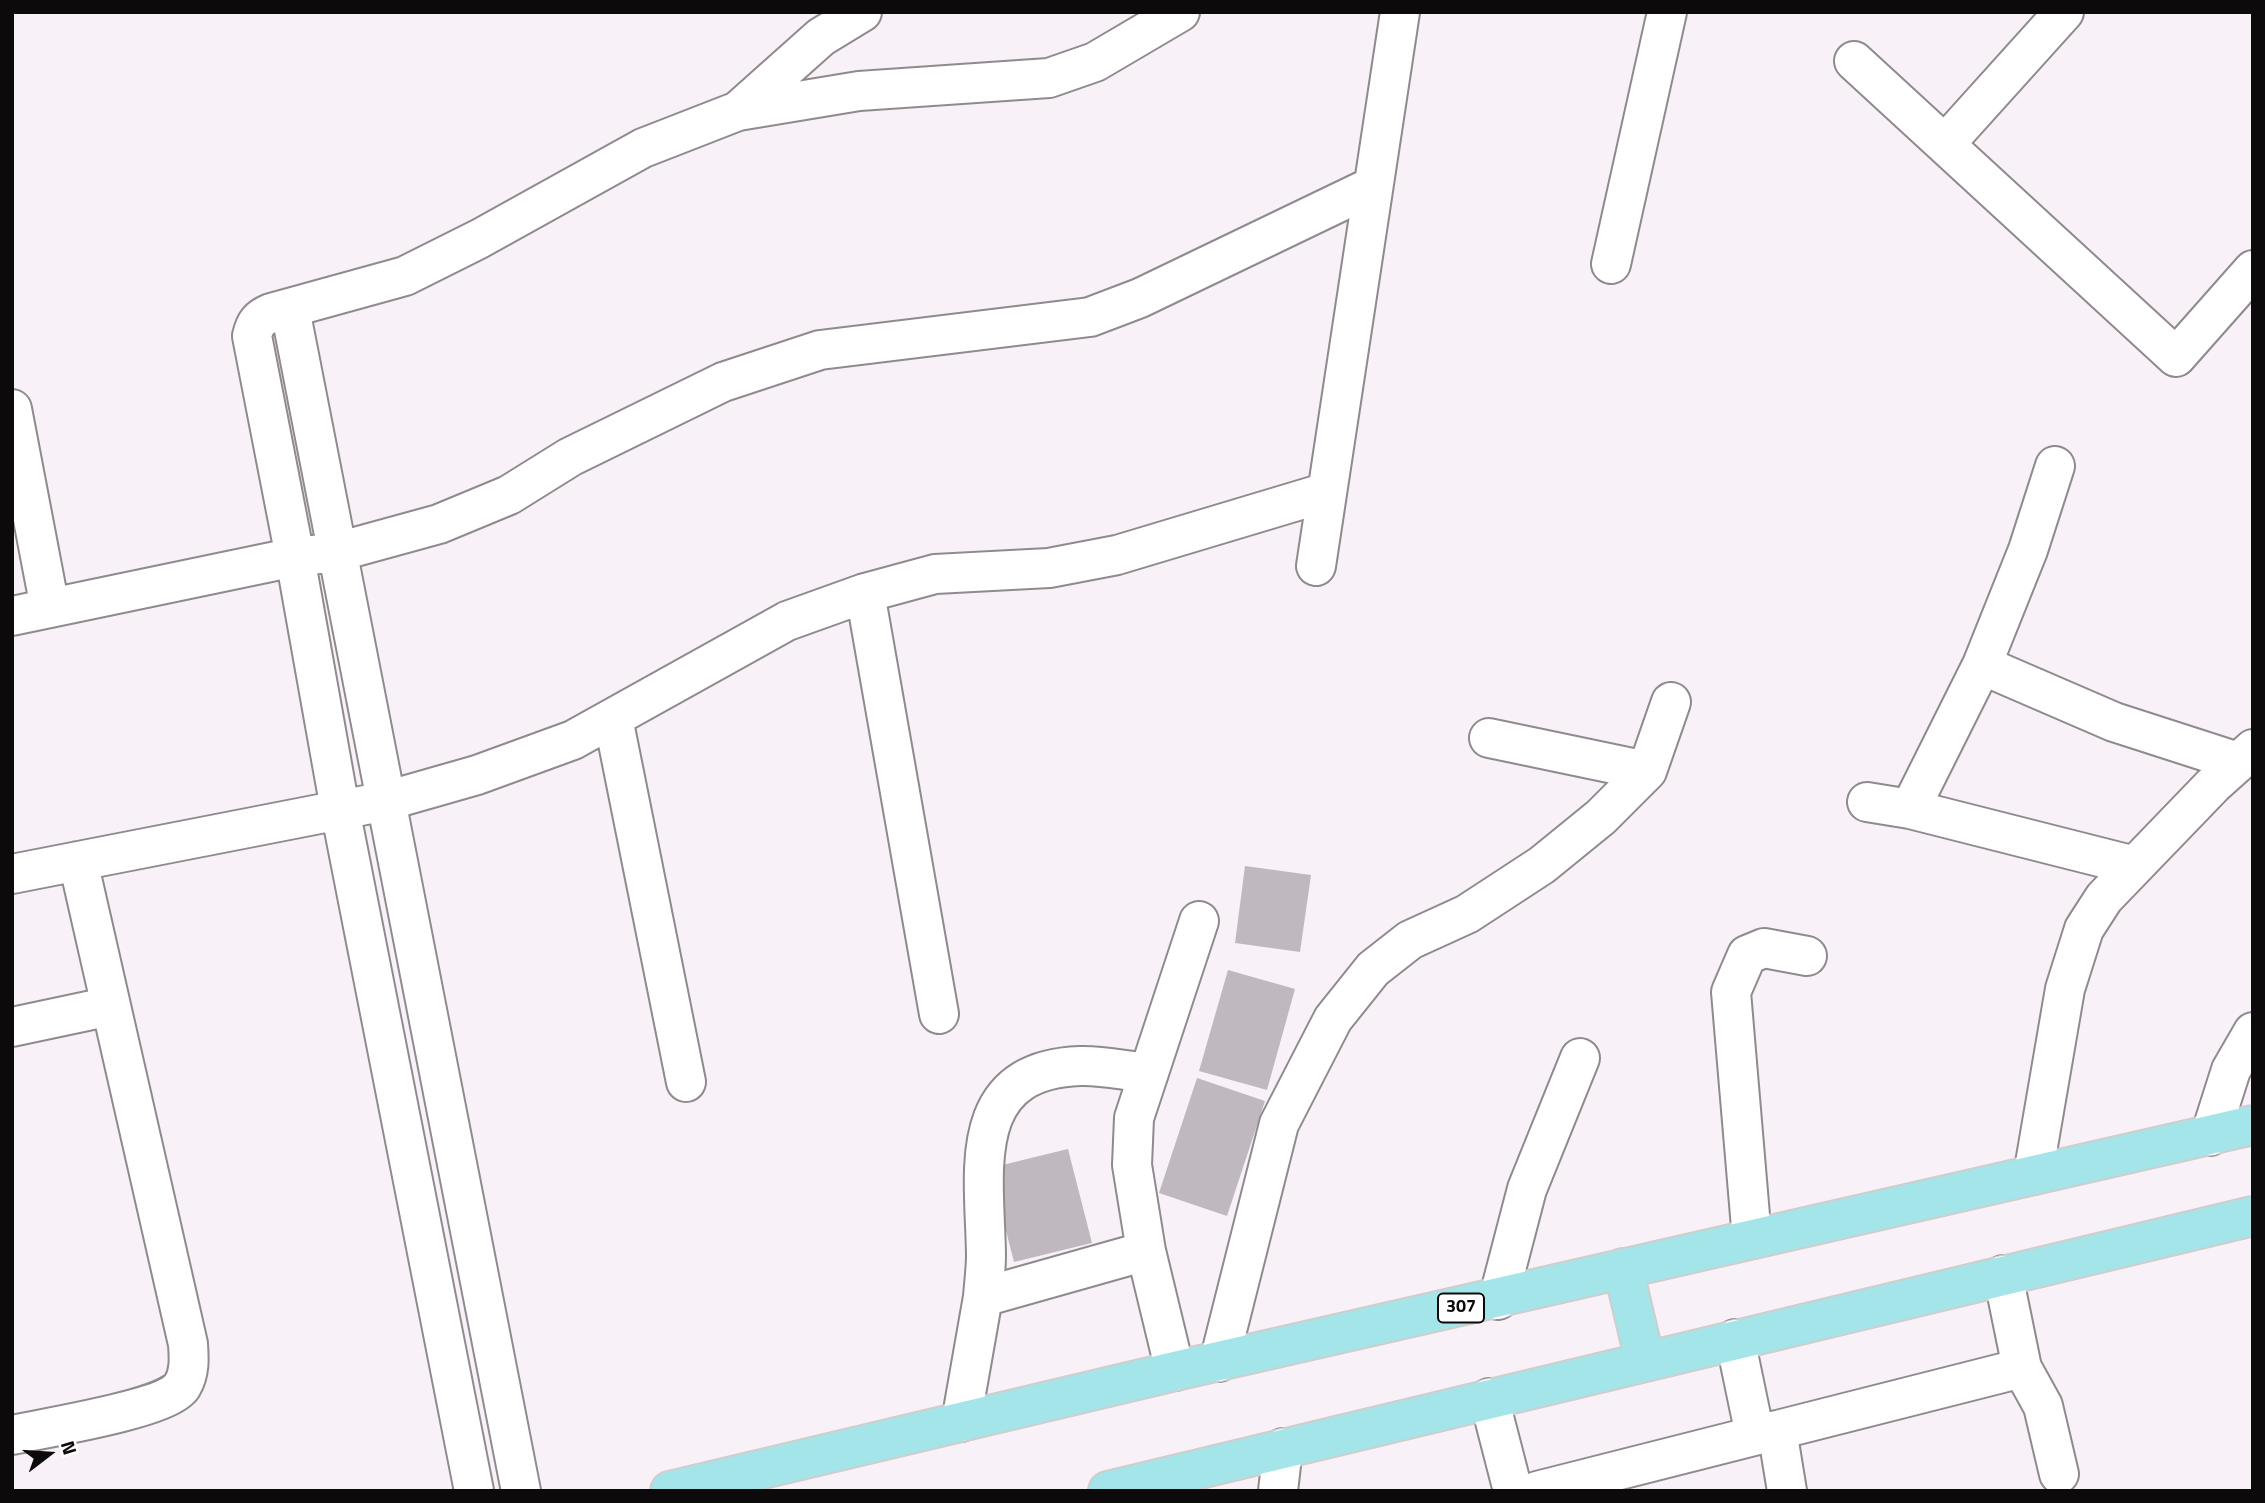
<!DOCTYPE html>
<html>
<head>
<meta charset="utf-8">
<style>
  body { margin:0 }
  #map { position:relative; width:2265px; height:1503px; overflow:hidden; background:#f8f1f7; font-family:"Titillium Web",sans-serif }
  canvas { display:block }
  .frame { position:absolute; inset:0; border:14px solid #0d0a0c; pointer-events:none }
  .north { position:absolute; left:14px; top:1419px; width:70px; height:70px; -webkit-text-stroke:5px #fff; paint-order:stroke; rotate:73deg; font-size:19px; font-weight:700; line-height:28px; text-align:center; color:#0d0a0c }
  .north::after { content:''; display:block; margin:auto; width:24px; height:32px; background:#0d0a0c; clip-path:polygon(50% 0,100% 100%,50% 72%,0 100%) }
</style>
</head>
<body>
<div id="map">
<canvas width="2265" height="1503"></canvas>
<div class="frame"></div>
<div class="north">N</div>
</div>
<script>
const ctx = document.querySelector('canvas').getContext('2d');
ctx.lineJoin = 'round';
function paint(path, color) {
  ctx.fillStyle = color;
  ctx.fill(path, 'evenodd');
}
function stroke(path, color, width, dash) {
  ctx.strokeStyle = color;
  ctx.lineWidth = width;
  ctx.lineCap = dash ? 'butt' : 'round';
  ctx.setLineDash(dash || []);
  ctx.stroke(path);
}
function label(font, color, halo, rows, align = 'center') {
  ctx.font = font + ' "Titillium Web",sans-serif';
  ctx.lineWidth = 5;
  ctx.setLineDash([]);
  ctx.textBaseline = 'middle';
  ctx.strokeStyle = halo;
  ctx.fillStyle = color;
  for (const [text, x, y, turn = 0] of rows) {
    ctx.save();
    ctx.translate(x, y);
    ctx.rotate((+turn || 0) * Math.PI / 180);
    ctx.textAlign = isNaN(turn) ? turn : align;
    if (halo) ctx.strokeText(text, 0, 0);
    ctx.fillText(text, 0, 0);
    ctx.restore();
  }
}
paint(new Path2D(`
  M1245,866L1311,875L1300,952L1235,943Z
  M1228,970L1295,989L1267,1090L1199,1071Z
  M1197,1078L1265,1101L1227,1216L1159,1193Z
  M1068,1149L1092,1243L1014,1262L990,1168Z`), '#bfb8be');
const minor = new Path2D(`
  M1854,61L2176,357L2253,270
  M738,111L821,37L862,12
  M1945,144L2064,12
  M1611,264L1667,12
  M290,309L521,1491
  M12,409L50,608
  M1316,566L1400,12
  M865,593L939,1014
  M12,616L295,557L337,552L439,524L509,495L570,457L723,382L820,350L1090,317L1140,298L1373,186
  M1982,665L2114,722L2238,762
  M613,718L686,1082
  M1489,738L1647,771
  M1867,802L1910,809L2135,866
  M1910,809L1982,665L2028,550L2055,466
  M12,874L386,801L477,775L573,740L787,621L865,593L935,574L1049,568L1117,555L1327,492
  M12,1027L111,1006
  M2210,1136L2231,1070L2253,1032
  M2033,1175L2065,989L2084,929L2104,898L2213,785L2253,749
  M1752,1239L1731,992L1747,955L1764,948L1807,956
  M1146,1251L1132,1165L1134,1118L1199,921
  M2003,1275L2022,1368L2043,1406L2059,1474
  M983,1297C984,1283 986,1269 986,1255C985,1174 963,1070 1080,1066C1102,1065 1126,1071 1149,1073
  M1498,1300L1527,1189L1580,1058
  M1735,1339L1755,1435
  M1219,1362L1279,1124L1333,1019L1373,969L1410,940L1467,914L1542,865L1601,817L1647,771L1671,702
  M1489,1398L1513,1491
  M961,1422L983,1297L1146,1251L1175,1371
  M1777,1430L1787,1491
  M12,1435C45,1428 167,1409 182,1386C190,1373 189,1358 188,1344L78,861
  M474,1491L340,809L295,557L252,336C255,323 259,318 271,313L405,276L479,239L643,148L738,111L859,91L1049,78L1095,62L1180,12
  M1278,1491L1283,1448
  M1537,1491L2022,1368`);
const major = new Path2D(`
  M1623,1268L1645,1361
  M670,1491L1175,1371L2253,1125
  M1108,1491L2253,1216`);
stroke(minor, '#908a8f', 42);
stroke(major, '#cfcece', 42);
stroke(minor, '#fff', 38);
stroke(major, '#a4e5e9', 38);
for (const [x, y, w] of [
  [1461,1308,46]
]) {
  const box = new Path2D();
  box.roundRect(x - w / 2, y - 14.5, w, 29, 5);
  ctx.fillStyle = '#fff';
  ctx.fill(box);
  stroke(box, '#0d0a0c', 2);
}
label('bold 18px', '#0d0a0c', null, [
  ["307",1461,1308]
]);
</script>
</body>
</html>
